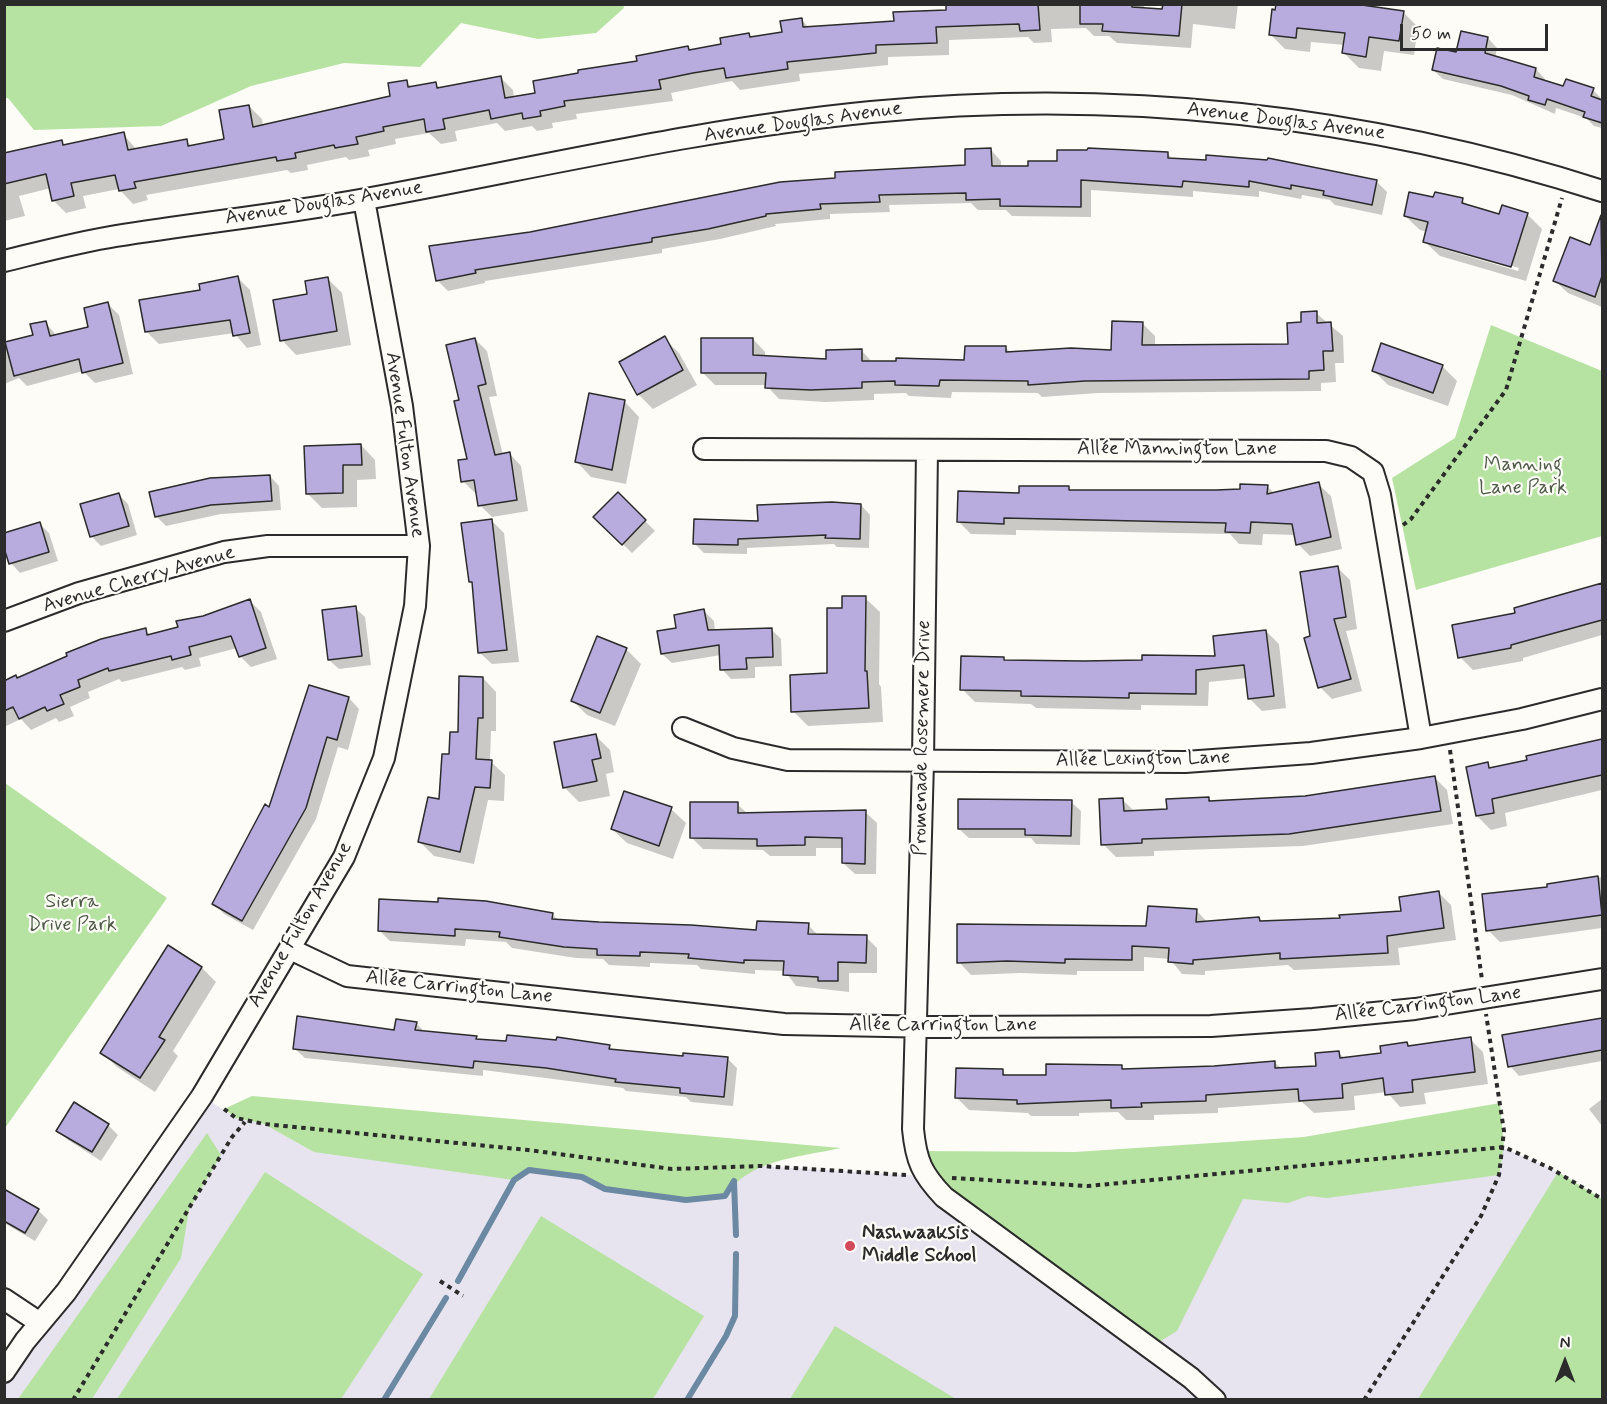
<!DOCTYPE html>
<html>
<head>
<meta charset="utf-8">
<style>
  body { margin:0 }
  #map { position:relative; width:1607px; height:1404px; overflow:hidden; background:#fdfcf7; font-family:Mynerve,sans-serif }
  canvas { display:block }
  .frame { position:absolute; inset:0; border:6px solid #2b2b2b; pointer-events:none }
  .north { position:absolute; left:1535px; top:1332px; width:60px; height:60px; -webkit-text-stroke:4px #fdfcf7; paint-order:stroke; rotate:0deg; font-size:16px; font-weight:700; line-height:24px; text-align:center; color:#2b2b2b }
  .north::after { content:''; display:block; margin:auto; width:21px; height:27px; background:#2b2b2b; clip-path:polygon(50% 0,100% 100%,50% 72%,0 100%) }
  .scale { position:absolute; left:1400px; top:24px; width:148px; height:27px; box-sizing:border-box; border:3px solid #2b2b2b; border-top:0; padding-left:8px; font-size:18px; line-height:21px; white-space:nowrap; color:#2b2b2b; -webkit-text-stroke:4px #fdfcf7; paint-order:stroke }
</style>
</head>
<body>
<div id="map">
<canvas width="1607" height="1404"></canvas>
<div class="frame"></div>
<div class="north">N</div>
<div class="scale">50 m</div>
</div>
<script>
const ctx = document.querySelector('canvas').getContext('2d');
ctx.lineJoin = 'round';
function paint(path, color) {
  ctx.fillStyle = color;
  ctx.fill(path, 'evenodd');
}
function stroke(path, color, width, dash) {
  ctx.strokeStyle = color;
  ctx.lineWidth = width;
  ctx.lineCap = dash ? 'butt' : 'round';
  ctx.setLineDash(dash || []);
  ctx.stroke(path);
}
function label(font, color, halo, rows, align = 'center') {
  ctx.font = font + ' Mynerve,sans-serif';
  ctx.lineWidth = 4.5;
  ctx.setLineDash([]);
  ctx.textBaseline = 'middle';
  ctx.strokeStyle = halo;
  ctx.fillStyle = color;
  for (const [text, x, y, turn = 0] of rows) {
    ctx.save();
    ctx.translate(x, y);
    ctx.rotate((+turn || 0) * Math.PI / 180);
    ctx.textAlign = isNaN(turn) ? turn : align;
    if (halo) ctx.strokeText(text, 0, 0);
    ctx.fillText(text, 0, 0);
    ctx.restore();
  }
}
paint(new Path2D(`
  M202,1096L236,1118L264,1124L761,1166L1088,1186L1504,1148L1550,1168L1602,1199V1399L5,1400L4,1372Z`), '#e8e4ef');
paint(new Path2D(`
  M14,4H623L624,8L596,33L538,39L461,23L420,67L344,63L251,86L161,126L34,130L8,98H5V6Z
  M1491,325L1602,371V536L1416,590L1392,478L1455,438Z
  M5,783L167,898L5,1128Z
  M252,1096L841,1148C801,1157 749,1159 725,1196L686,1200L605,1189L582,1177L529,1170L514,1180L314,1152L264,1124L236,1118L224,1109Z
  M1500,1103L1504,1147L1499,1175L1327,1198L1308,1196L1288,1203L1243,1199L1177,1331L1149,1348L944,1197L915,1151L1075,1152L1304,1137Z
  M207,1133L221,1155L189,1210L181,1258L92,1399H18Z
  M265,1172L423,1274L341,1399H117Z
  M1558,1172L1602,1199V1399H1418Z
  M541,1216L704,1316L653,1399H429Z
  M835,1326L956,1399H790Z`), '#b6e3a1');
paint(new Path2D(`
  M948,4H1144V9L1163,10L1164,4H1238L1235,29L1193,24L1191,48L1117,43L1109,36H1094L1086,28L1051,29L1052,42L1034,43L1028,37L949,40V55L888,57V65L799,74L800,81L740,90L732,81L706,86L671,93L673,101L576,114L577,119L552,123L553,128L537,131L532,126L505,131L497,123L455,131L457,141L441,144L429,133L395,139L396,144L368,150L370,156L349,160L346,157L307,165L308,170L291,173L287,170L146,195L148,200L133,204L119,189L83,196L86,208L66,213L53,200L51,188L19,196L25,216L4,221V171L61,142L65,146L123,134L137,150L187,141L192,147L226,140L249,106L262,119L263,126L392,97L406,82L413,88L436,84L441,89L500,77L513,90L514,98L537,94L688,48L691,51L723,45L749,35L752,38L784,34L802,20L809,28L895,22L948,12Z
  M1276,4L1403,12L1418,27L1414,55L1384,51L1381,71L1359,68L1344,53L1345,45L1311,42L1310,52L1285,49L1270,34Z
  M1488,38L1497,48L1495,58L1536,69L1545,79L1544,82L1564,88L1593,90L1602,99V128L1594,126L1586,118L1556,108L1555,114L1512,95L1443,79L1433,70Z
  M991,150L1001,161V168L1167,153L1174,160L1377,182L1387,192L1382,215L1335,205L1330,200L1302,195L1301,199L1259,191V197L1193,191V197L1091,190V217L1012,216L1006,210H978L971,203L889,205L890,212L830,214V219L775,224L776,226L720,239L662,249V253L485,281V283L448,291L437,280L431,247L967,167Z
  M1434,199L1462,200L1469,207L1500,216L1527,214L1542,229L1526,281L1440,256L1425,242L1427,232L1420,230L1405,216ZM1440,245L1519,268L1518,271L1440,248Z
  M1595,236L1602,238V307L1568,293L1555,281L1591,246Z
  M237,277L250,290L261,345L247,348L234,333L159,344L146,331L202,291Z
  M328,279L342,293L351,345L296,355L282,340L309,295Z
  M108,304L119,315L133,374L95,383L83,371L27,386L19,378L4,384V344L35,336L45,322L57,336L90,328Z
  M1316,313L1343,336L1344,363H1335L1336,382L1321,383V391L1098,393L1042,397L1038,393L952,392L951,398L909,396L906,393L874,394V400L825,402L779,399L766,385H715L703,373L753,339L765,352V357L828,361L862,351L873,363L966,362L1006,348L1012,354L1113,351L1142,323L1155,336V347L1289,346L1303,323Z
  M664,338L679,353L697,385L653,409L639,395L621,363Z
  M475,339L487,351L497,396L489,397L503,455L510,454L521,466L528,511L492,517L480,505L478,493H475L463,481L469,460Z
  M1442,366L1457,381L1448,406L1388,385L1373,370Z
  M590,395L625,402L639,417L626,484L591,477L577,462Z
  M361,445L375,460L376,479L357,480V507L322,508L307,493Z
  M270,476L279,486L281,510L221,514L166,526L156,516Z
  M1318,484L1331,496L1342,549L1310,556L1298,544L1296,535L1263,534L1262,545L1239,544L1230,534L1016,530V535L971,534L959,522L1020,495L1068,488L1072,491L1241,490L1267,486L1275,494Z
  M118,494L128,504L137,535L101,546L91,536Z
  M618,494L655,531L632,553L595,517Z
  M861,505L870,515L869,548L837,547L834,544L747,548V554L704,553L695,544L759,522Z
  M491,520L504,533L519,662L492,664L479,652L474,584L471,581Z
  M40,524L49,533L58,561L20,573L11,563Z
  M1338,568L1350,580L1357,629L1346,631L1362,691L1332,699L1320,687Z
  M1602,586V635L1523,658V661L1473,670L1460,657L1517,614L1516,609Z
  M865,598L880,612L879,684L881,687L883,722L808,726L793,711L828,674L844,610Z
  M250,601L261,612L277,659L251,667L240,656L237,648L199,658L201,666L185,670L182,667L122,682L119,679L88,692L90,698L70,707L74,716L59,722L56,718L31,730L21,719L4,727V682L145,630L150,635L180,628Z
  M355,608L365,617L371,665L339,669L329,660Z
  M704,611L714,621L715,632L771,629L781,639L782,666L755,667V678L731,679L722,669L721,655L672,663L662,654L678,629Z
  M1266,631L1279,644L1286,708L1262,711L1249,698L1247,678L1209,682L1208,706L1141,705V710L1036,708L1031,704L975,702L962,689L1003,658L1007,662L1084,663L1217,657Z
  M626,649L641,664L615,726L587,715L572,700Z
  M483,678L496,692V731H491L490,761L505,775L504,801L488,800L474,864L434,856L420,842L441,801L450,756Z
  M349,698L359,709L348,750L338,747L316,819L253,930L224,914L214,903L270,809Z
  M595,735L610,750L614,772L606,774L610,796L579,802L565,788Z
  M1602,739V790L1505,813L1507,826L1491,830L1477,816L1488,764L1492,769L1529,761L1528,757Z
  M1434,777L1447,790L1453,824L1303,846L1154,851V856L1116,857L1103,844L1123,800L1135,812L1168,811L1208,798L1212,802L1305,798Z
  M1071,802L1081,811L1080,845L1036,844L1031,838H969L959,829Z
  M737,804L748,814L865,812L877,823L876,874H855L843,863L844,848H816V856H770L763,850L703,849L691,837Z
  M671,809L686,823L673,859L627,843L612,829Z
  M1602,877V928L1500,942L1488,930L1549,889L1548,886Z
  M1439,893L1451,905L1456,940L1398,948L1400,965L1294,970L1288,965L1205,971V975L1182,974L1170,959L1144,957V971H1077V975L1020,973L971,975L959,962L1148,927L1196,910L1208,923L1259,919L1263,923L1341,920L1402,912Z
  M552,914L559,921L758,932L808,925L819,936L866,937L877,948V973H849V992L796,986L785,971L755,970V974L701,969L697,965L650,963V967L609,965L603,959L576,958L512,948L506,942L466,939L465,946L390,941L379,930Z
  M169,948L202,968L216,982L173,1051L178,1056L155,1092L117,1067L102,1052Z
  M1602,1020V1061L1519,1076L1510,1066L1504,1037Z
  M416,1023L425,1032L476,1037L479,1040L507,1043L558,1041L609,1046L614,1051L685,1058H727L737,1068L733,1106L691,1102L686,1097L626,1091L623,1088L483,1070V1076L305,1058L295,1049L396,1031Z
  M1470,1039L1483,1052L1488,1084L1424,1093L1426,1104L1400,1107L1387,1092L1354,1096L1355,1110L1314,1113L1302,1102L1218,1108V1113L1154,1115V1120H1126L1118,1112L1079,1113V1116H1031L1028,1113L969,1110L956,1097L1002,1071L1007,1076H1047L1121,1066L1125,1070L1214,1067L1274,1062L1282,1069L1317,1067L1339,1053L1345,1059L1383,1055L1407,1044L1410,1047Z
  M1602,1099V1126L1589,1109Z
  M75,1104L108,1125L118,1135L101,1161L68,1140L58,1130Z
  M4,1191L38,1210L48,1220L35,1241L4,1223Z`), '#0003');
stroke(new Path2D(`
  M734,1182L736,1235
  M458,1281L514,1180L529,1170L582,1177L605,1189L686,1200L725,1196L734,1181
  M384,1400L446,1298
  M687,1400L726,1336L735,1316L736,1254`), '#6b89a2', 6);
const building = new Path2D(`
  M946,4H1038L1040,30L1020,31L1019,24L936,27L937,43L876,45V53L787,62L788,69L726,78L724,68L693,73L659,80L661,89L564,101L565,106L540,111L541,116L523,119L522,113L491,119L489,110L443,119L445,129L426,132L424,119L383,127L384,131L356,137L358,144L335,148L334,145L295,153L296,158L277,161L276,157L134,182L136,188L119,191L115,175L71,183L74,196L52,201L46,174L4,184V153L62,140L63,145L124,132L128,150L187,139L188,146L224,139L219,110L249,105L253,127L390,96L388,83L407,80L408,87L436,82L437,88L501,76L505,98L535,93L533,81L578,73V70L637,61L636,56L688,46L689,50L721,44L720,38L749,33L750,37L782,32L780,21L802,18L803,27L894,21L893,12L946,10Z
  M1080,4H1132V7L1162,9L1163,4H1182L1179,36L1102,31L1103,24H1080Z
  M1276,4H1355L1404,11L1399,41L1369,37L1366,57L1342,53L1345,33L1297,28L1296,38L1269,35L1272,9L1275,10Z
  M1461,31L1488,37L1485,53L1536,68L1534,77L1563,86L1566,79L1594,88L1591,96L1602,100V123L1583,117L1585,112L1547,99L1545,105L1528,100L1529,96L1501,86L1432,70L1437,48L1456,52Z
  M991,148L992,166H1028V161H1057V150H1087L1088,148L1168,152V158L1206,160V155L1267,160L1268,158L1377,180L1372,205L1323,195L1324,191L1291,185V189L1249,181V187L1183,181L1182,187L1081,180V207L1000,206V199L966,200V193L879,195L880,202L820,204L821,209L766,214V216L708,229L652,238V242L475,270L476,273L436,281L429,246L530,232L780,182L835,178V172L965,165V149Z
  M1409,192L1433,197L1435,192L1463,198L1462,203L1499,214L1502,205L1528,213L1511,267L1423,242L1428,222L1404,216Z
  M1601,215L1602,276L1595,297L1553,281L1570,237L1590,245Z
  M238,276L250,333L233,336L230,320L145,332L139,300L200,290L199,284Z
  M328,277L337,331L280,341L273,300L307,294L305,281Z
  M108,302L123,363L82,373L79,359L14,376L5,342L33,335L30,324L46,321L50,336L88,327L84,308Z
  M1317,311V323L1331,322L1333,351H1323L1324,370L1309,371V379L1085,381L1028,385V381L940,380L939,386L895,385V381L862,382V388L811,390L765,388L766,373H701V338H753V355L826,359V350L862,349V361H896V358L964,360L965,346H1006V352L1071,348L1111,350L1112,321L1143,322L1142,345L1288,344L1287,323L1301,322V312Z
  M665,336L683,370L637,395L619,362Z
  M475,338L486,384L478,386L495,455L510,452L517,500L478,506L474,480L461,482L458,460L467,459L454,401L459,400L446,345Z
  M1381,343L1443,365L1433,393L1372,371Z
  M589,393L625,400L612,470L575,462Z
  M361,444L362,465H343V493L306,494L304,446Z
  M270,475L272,501L211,505L155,517L149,492L210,478Z
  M1319,482L1331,537L1296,545L1292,524L1251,522L1250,533L1225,532L1226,523L1004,518V524L957,522L958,491L1019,493V486H1069V490H1216L1240,489V484L1268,485L1267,494Z
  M618,492L646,520L622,545L593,517Z
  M119,493L129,526L90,537L80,504Z
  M832,502L861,504L860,539L825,538L826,535L738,539V545L693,544L694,519L758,521L757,505Z
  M492,519L507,650L478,653L472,582H469L461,523Z
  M40,522L49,552L9,564L4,548V533Z
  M1338,566L1346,617L1334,619L1351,679L1318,688L1304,638L1310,636L1300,572Z
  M1602,583V620L1511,645V648L1458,658L1452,625L1515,613L1514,608Z
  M842,596H866L865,671H867L869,708L791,712L790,675L827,673V608H842Z
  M250,599L266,648L239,657L231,636L189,647L191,655L172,660L171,656L109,671L108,668L78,680L80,687L60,695L64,704L47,711L45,707L19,719L13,707L4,711V681L16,675L17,678L67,656L66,653L101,639L146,628L147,635L178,627L176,621L203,616Z
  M356,606L362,656L328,660L322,610Z
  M704,609L708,630L772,628L773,657L746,658L747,669L720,670L719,645L661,654L657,631L676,628L674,615Z
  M1266,630L1274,696L1248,699L1244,665L1196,670V694L1129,693V698L1083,697L1021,696V691L960,690L961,656L1004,657V660L1084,661L1142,660V655L1215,656L1213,636Z
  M597,636L627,648L600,713L571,701Z
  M459,676L483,677V718H478L476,759L492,760L490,788L475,787L460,852L418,842L428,797L439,799L442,754H449L450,732H458Z
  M309,685L349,697L337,740L327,737L306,808L242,921L212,904L265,804L269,807Z
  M596,734L601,758L592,760L597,781L563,788L554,742Z
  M1602,739V775L1492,799L1494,813L1476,816L1466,767L1488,762L1489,768L1527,760L1526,756Z
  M1435,776L1441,811L1289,834L1142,839V843L1101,845L1099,799L1123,798L1124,811L1167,809L1166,799L1209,797V801L1305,796Z
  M624,791L672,807L659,846L611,829Z
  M958,799L1072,800L1071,836L1025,835V829H958Z
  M690,802H738V813L866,810L865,864L842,863V838L805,837V845L757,846V839L690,838Z
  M1598,876L1602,915L1486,931L1482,894L1547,887V884Z
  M1439,891L1444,928L1387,936L1388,953L1280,959V953L1193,960V964L1168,962L1169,948L1132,946V960L1065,959V963L1007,961L957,963V924L1146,926L1148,906L1197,909L1196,922L1259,917L1260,921L1340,918L1339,915L1401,911L1399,897Z
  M438,898L486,901L553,913L552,919L599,922L691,925L756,930L757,921L809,923L808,934L867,935L866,963L838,962V981H818V977L783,975L784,961L744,960V963L688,958L689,954L640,952V956L597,955V949L564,947L499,937L500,932L455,929V936L378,931L379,899L438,902Z
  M168,945L202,967L159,1037L165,1040L140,1078L100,1053Z
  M297,1016L394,1030L396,1019L417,1022L415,1030L477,1036L476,1039L506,1041L507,1035L556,1040L557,1037L610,1045L609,1049L683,1056V1053L728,1057L724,1097L680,1093V1088L615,1082L616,1079L546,1068L474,1061L473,1068L293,1049Z
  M1602,1018V1050L1508,1067L1502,1035Z
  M1471,1037L1475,1072L1412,1080L1413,1092L1385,1095L1383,1078L1342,1084L1343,1098L1299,1101L1298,1089L1206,1095V1101L1141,1103L1142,1107L1111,1108V1100L1017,1104V1100L955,1098L956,1068L1003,1069V1075H1046V1064L1122,1065V1069L1214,1066L1275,1061V1068L1316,1066L1315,1053L1339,1051L1340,1058L1381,1053L1380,1046L1407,1042L1408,1046Z
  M74,1102L109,1124L92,1152L56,1131Z
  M4,1189L39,1209L25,1233L4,1221Z`);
paint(building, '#b7acdd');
stroke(building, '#2b2b2b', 1.5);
const minor = new Path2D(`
  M4,261C41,252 79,242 116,236C204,222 294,213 382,196C544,166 707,128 871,112C1118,88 1366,115 1602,191
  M704,449L1326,451L1351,457L1373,472L1380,495L1421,738
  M927,450L923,762L913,1129C916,1161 922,1174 944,1197L1191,1378L1215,1400
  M4,621L79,593L224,552L268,546H419
  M683,728L733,748L788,760L1185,762L1311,753L1421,738L1522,719L1602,699
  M290,949L347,976L784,1024L937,1027L1211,1026L1313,1019L1415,1009L1602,979
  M4,1299L40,1323
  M4,1372L25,1341L66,1292L202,1096L344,857L384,758L415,606L419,546L402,406L364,200`);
stroke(minor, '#2b2b2b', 24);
stroke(new Path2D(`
  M1403,525L1411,519L1506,390L1562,198
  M1450,750L1482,980
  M224,1109L236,1118L264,1124L528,1150L672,1169L761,1166L906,1175
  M952,1178L1088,1186L1504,1147L1550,1168L1602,1199
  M440,1281L463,1296
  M73,1400L232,1137L245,1122
  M1364,1400L1481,1216L1499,1175L1504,1131L1486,1014`), '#2b2b2b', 4, [4.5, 4.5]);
stroke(minor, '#fdfcf7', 20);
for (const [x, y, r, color] of [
  [850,1246,6,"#d1495b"]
]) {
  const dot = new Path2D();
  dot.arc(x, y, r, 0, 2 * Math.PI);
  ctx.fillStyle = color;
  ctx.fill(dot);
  stroke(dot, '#fdfcf7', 2);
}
label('20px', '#2b2b2b', '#fdfcf7', [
  ["Avenue Douglas Avenue",1286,122,7],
  ["Avenue Douglas Avenue",803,123,-8],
  ["Avenue Douglas Avenue",324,204,-9],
  ["Avenue Fulton Avenue",404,445,82],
  ["Allée Mannington Lane",1177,450],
  ["Avenue Cherry Avenue",139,580,-16],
  ["Promenade Rosemere Drive",923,738,-89],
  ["Allée Lexington Lane",1143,760,-1],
  ["Avenue Fulton Avenue",301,925,-60],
  ["Allée Carrington Lane",459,988,6],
  ["Allée Carrington Lane",1428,1005,-7],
  ["Allée Carrington Lane",943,1026]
]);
label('20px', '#4e5948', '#fdfcf7', [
  ["Manning",1523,466],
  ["Lane Park",1523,489],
  ["Sierra",72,903],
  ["Drive Park",72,926]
]);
label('bold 20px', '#2b2b2b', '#fdfcf7', [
  ["Nashwaaksis",862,1234],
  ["Middle School",862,1257]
], 'left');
</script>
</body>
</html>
